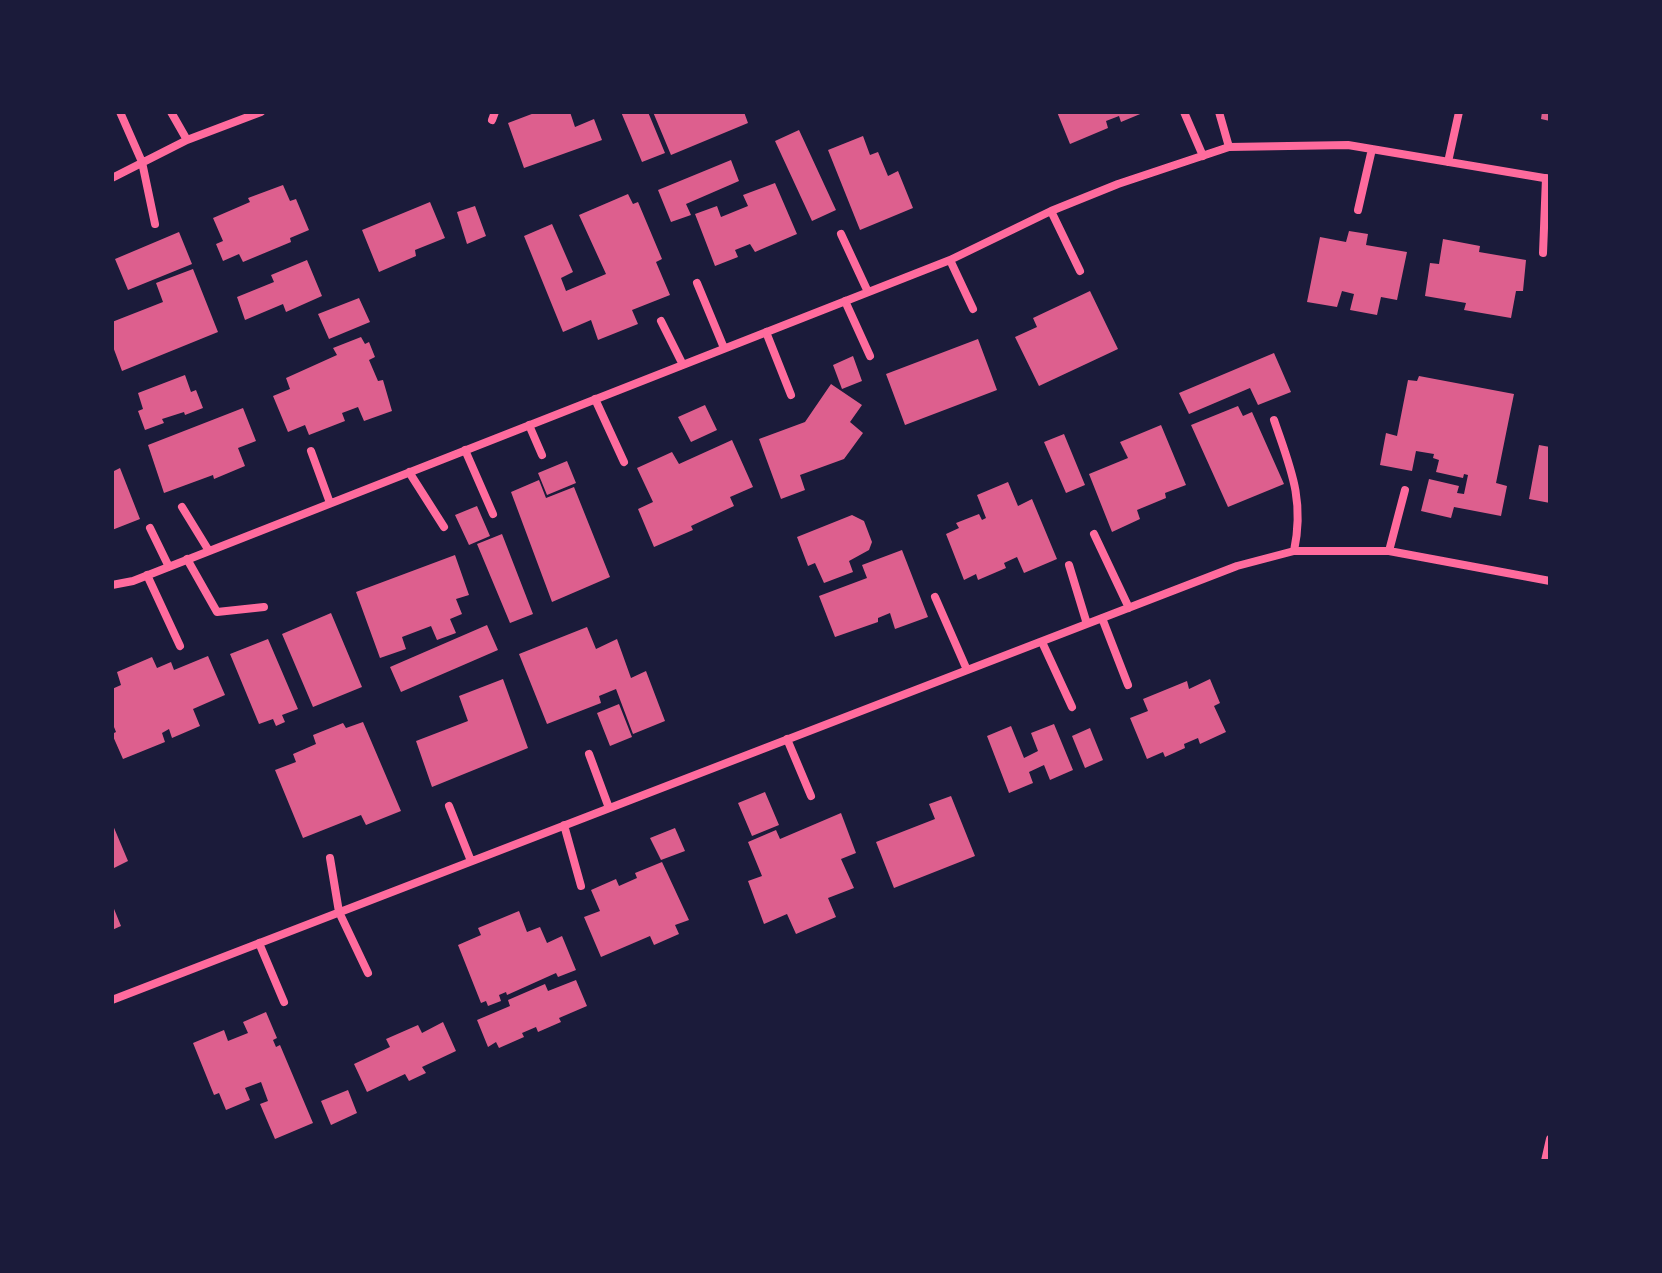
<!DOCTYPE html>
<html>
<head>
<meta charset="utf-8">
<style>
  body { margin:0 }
  #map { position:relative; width:1662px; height:1273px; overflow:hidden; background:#1b1b3a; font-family:Georgia,serif }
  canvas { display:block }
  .frame { position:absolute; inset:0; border:114px solid #1b1b3a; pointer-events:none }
</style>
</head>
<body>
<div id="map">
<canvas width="1662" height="1273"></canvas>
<div class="frame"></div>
</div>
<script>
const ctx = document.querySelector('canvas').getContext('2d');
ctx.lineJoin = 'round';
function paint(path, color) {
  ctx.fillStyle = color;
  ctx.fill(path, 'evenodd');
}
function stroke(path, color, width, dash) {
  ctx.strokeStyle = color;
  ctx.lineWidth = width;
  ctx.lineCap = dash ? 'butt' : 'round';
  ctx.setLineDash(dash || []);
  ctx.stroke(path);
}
paint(new Path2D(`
  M537,112H570L575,127L594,119L602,140L524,168L508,123Z
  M621,112H648L665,153L642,162Z
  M653,112H744L748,123L671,155Z
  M1057,112H1145L1121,122L1119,116L1106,121L1108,128L1070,144Z
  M1542,112H1550V121L1541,119Z
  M799,130L836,210L812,221L775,141Z
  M863,136L870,155L878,152L888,176L898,171L913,208L860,230L828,150Z
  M731,160L739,181L686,204L691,215L671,222L658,190Z
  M775,183L797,234L755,252L750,244L735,250L738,257L715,266L695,214L717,206L721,217L748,206L743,195Z
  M283,185L290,201L296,199L309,230L290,238L291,242L243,262L239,254L223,261L216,244L223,241L213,218L250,202L248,198Z
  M628,194L633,204L638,202L662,259L656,262L670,295L632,310L638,324L598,340L591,320L563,332L524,236L552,224L573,272L561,278L566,291L606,274L579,215Z
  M430,202L445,238L415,250L416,256L379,272L362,230Z
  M475,206L486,236L467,244L457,212Z
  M1349,231L1368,234L1366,245L1407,252L1397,300L1381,297L1377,315L1350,310L1354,294L1342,291L1337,307L1307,302L1320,237L1346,242Z
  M179,232L192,264L128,290L115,259Z
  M1443,239L1480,246L1479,252L1526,260L1523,291H1516L1511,318L1464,310L1466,303L1425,296L1430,263L1439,264Z
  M307,260L322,296L286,312L283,304L245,320L237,297L274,282L271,275Z
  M193,269L218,332L122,371L112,344V322L163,302L156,283Z
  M1090,291L1118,349L1039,386L1015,337L1037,327L1033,318Z
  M359,298L370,322L329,339L318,314Z
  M361,337L365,344L369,342L375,357L369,360L378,381L383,380L392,411L364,421L358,407L342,413L345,421L309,435L305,425L288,432L273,396L290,389L286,378L337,355L333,348Z
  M978,339L997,390L905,425L886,374Z
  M1274,353L1291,392L1258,405L1250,388L1189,414L1179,393Z
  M853,356L862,381L842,389L833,365Z
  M185,375L191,392L196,390L203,408L185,415L184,412L162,419L164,423L145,430L138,411L143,409L138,393Z
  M1419,376L1514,394L1496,483L1507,486L1501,516L1454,507L1451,518L1421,511L1429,479L1459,486L1457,493L1464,494L1468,475L1464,474L1463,478L1436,472L1439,460L1433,458L1434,454L1416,451L1412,471L1380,465L1386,433L1397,436L1408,380L1417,381Z
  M831,384L862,405L850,422L863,433L844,459L800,475L805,490L781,499L759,439L805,422Z
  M705,405L717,430L691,442L678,417Z
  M1238,406L1243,416L1252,412L1284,484L1228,507L1191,425Z
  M243,408L256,441L238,448L245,466L214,479L213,475L164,493L148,445Z
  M1161,425L1186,485L1165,493L1166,498L1137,510L1140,519L1112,532L1089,474L1128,458L1120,442Z
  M1064,434L1085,485L1066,493L1044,442Z
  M732,440L753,487L730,497L734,506L691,526L693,530L654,547L638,509L653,502L637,468L672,452L679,464Z
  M1539,445L1550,447V503L1529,499Z
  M567,461L576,483L547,495L538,473Z
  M120,468L140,519L112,530V472Z
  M539,480L546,498L574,487L610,577L552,602L511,492Z
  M1008,482L1018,506L1032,499L1057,559L1024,573L1017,557L1004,563L1006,568L978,580L976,574L964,580L946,534L959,528L956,523L979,514L982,520L986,518L977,495Z
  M477,506L490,536L469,545L455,515Z
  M852,515L864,521L872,542L869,550L849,561L853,572L824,583L815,563L808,566L797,537Z
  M502,534L533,614L510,623L477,544Z
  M902,550L928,617L895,629L890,613L878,618V622L835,637L819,596L867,578L862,565Z
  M455,555L469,595L456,599L462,614L450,619L456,633L437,640L431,626L402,637L406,649L380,658L356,592Z
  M331,613L362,687L313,707L282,634Z
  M487,625L498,650L401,692L390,667Z
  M587,627L596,649L617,639L631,678L646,671L665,721L633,734L616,689L599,696L601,703L547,724L519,654Z
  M268,639L298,709L282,715L285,722L276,726L273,719L259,724L230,654Z
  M208,656L225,695L193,709L200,726L172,738L169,729L162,733L165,742L123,759L112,734L116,732L112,722V689L121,685L117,672L152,657L157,668L171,662L174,670Z
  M503,679L528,748L432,787L416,741L468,721L459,696Z
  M1210,679L1220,703L1214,706L1226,732L1200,744L1198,738L1184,744L1185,748L1165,757L1163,752L1147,759L1130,718L1148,711L1143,699L1187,681L1189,689Z
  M619,704L632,737L610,746L597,713Z
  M363,722L401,811L366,825L361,815L303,838L275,770L296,762L293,754L316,744L313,735L343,723L346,728Z
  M1054,724L1073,770L1050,780L1044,765L1029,772L1033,783L1009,793L987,736L1011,726L1024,758L1038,751L1031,733Z
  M1090,728L1103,760L1085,768L1072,736Z
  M765,792L779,825L752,836L738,803Z
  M951,796L975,856L894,888L876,842L935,819L929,804Z
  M841,813L856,853L841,859L854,888L828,898L836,917L796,934L787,914L764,924L748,881L762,876L748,842L776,830L780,839Z
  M112,823L128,861L112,869Z
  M675,828L685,851L661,860L650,838Z
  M662,862L689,920L675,925L679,934L654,945L650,936L601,957L584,917L600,911L591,890L616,879L619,886L637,878L635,873Z
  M112,904L121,926L112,930Z
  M519,911L527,932L540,927L547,943L562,936L576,970L558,977L556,973L507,995L506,992L499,995L501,1001L488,1006L486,1001L481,1003L458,945L481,935L478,928Z
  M576,980L587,1006L559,1018L561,1022L538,1032L536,1027L522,1033L524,1037L499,1048L496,1042L488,1047L477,1020L510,1006L508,1000L545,984L548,991Z
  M266,1012L277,1038L273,1040L276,1047L280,1045L313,1123L275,1139L260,1104L268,1101L261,1082L245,1088L250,1100L226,1110L219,1093L214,1095L193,1043L224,1030L228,1041L248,1033L243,1022Z
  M443,1022L456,1051L422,1067L426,1073L409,1081L405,1074L367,1092L354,1064L390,1047L386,1039L418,1025L422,1033Z
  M348,1090L357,1113L331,1125L321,1101Z`), '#dd5f8e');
stroke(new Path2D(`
  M120,112L142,162L155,224
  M171,112L187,140
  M1184,112L1203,156
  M1219,112L1229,147
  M492,120L495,112
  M1448,162L1459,112
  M112,178L187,140L261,112
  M1358,210L1372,149
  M1051,211L1080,271
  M841,234L868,292
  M1543,253L1546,178
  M950,260L973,309
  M697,283L724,348
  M845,301L870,356
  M661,321L683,365
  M766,332L791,395
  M595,399L624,462
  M1274,420C1290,467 1305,499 1294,551
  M529,425L542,455
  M465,450L493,514
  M311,451L330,503
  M409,472L444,527
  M182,507L209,551
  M150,528L169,567
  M1094,534L1129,608
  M1389,551L1405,490
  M187,559L217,612L264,607
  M1069,565L1087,624
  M147,575L180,646
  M112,585L133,581L950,260L1051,211L1118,184L1229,147L1348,145L1550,179
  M935,597L967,670
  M1102,618L1128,685
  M1042,642L1072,707
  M787,739L811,796
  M589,754L609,808
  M449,806L471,861
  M564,825L581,886
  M330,858L339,912L368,973
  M259,943L284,1002
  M112,1000L1237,566L1294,551H1389L1550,581
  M1545,1161L1550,1139`), '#ff6b9d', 8);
</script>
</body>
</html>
